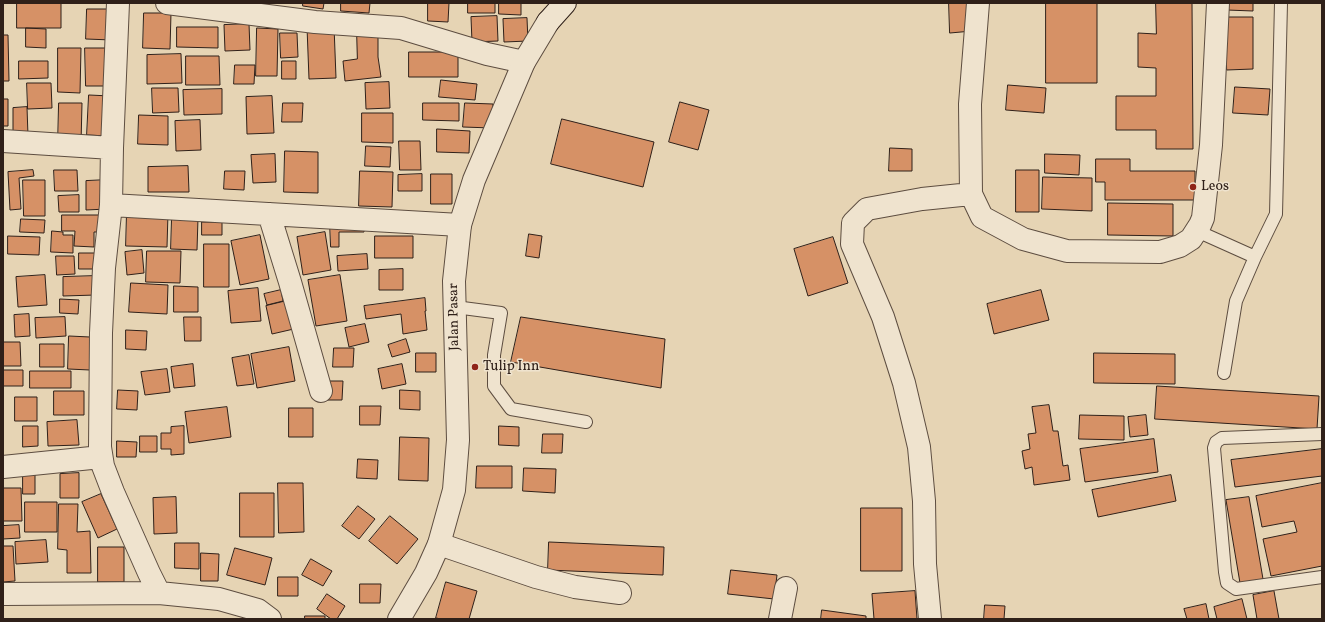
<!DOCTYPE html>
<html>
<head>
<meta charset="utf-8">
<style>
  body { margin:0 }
  #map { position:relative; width:1325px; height:622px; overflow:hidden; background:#e6d4b4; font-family:Vollkorn,serif }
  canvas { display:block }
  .frame { position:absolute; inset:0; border:4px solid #2f2019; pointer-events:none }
</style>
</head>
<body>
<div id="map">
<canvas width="1325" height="622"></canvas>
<div class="frame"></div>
</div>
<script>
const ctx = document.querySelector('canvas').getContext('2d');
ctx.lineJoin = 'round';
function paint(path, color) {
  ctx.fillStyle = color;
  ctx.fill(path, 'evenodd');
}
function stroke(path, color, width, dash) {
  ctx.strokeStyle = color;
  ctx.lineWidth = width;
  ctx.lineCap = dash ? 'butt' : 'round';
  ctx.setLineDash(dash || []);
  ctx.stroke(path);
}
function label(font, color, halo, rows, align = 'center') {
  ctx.font = font + ' Vollkorn,serif';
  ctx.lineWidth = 3;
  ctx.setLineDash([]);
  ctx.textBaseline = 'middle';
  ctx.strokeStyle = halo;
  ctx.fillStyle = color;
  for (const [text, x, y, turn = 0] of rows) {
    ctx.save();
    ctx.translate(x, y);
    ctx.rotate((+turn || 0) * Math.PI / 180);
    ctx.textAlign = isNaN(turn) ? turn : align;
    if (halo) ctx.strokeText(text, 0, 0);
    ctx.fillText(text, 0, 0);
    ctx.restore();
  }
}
const building = new Path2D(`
  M17,3H61V28H17Z
  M303,3H324L323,9L303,6Z
  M341,3H370L369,13L341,11Z
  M428,3H449L448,22L428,21Z
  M468,3H495V13H468Z
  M499,3H521V15L499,14Z
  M949,3H970L972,31L950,33Z
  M1046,3H1097V83H1046Z
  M1156,3H1192L1193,149H1156V130H1116V96H1156V68L1138,67V33L1156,34Z
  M1227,3H1253V11L1227,10Z
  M87,9H112V40L86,39Z
  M144,13H171L170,49L143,48Z
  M497,16L498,41L472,42L471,17Z
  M1226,17H1253V69L1227,70Z
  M527,18L528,41L504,42L503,19Z
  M249,24L250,50L225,51L224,25Z
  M334,26L336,78L309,79L307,27Z
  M177,27H218V48L177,47Z
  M26,28L46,29V48L26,47Z
  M257,28L278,29L277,76H256Z
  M357,32H378V57L381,77L345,81L343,61L357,59Z
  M280,33H297L298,57L281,58Z
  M3,35H8L9,81H3Z
  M58,48H81L80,93L58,92Z
  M85,48H109L110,86H86Z
  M409,52H458V77H409Z
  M181,54L182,83L147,84V55Z
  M186,56H219L220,85H186Z
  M19,61H48V78L19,79Z
  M282,61H296V79H282Z
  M235,65H255L254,84H234Z
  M441,80L477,84L475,100L439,97Z
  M389,82L390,108L366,109L365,83Z
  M27,83H51L52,108L28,109Z
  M1008,85L1046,88L1044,113L1006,110Z
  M1235,87L1270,89L1268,115L1233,113Z
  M152,88H178L179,112L153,113Z
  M222,89V114L184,115L183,90Z
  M89,95L110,96L108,136L87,135Z
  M272,96L274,133L247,134L246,97Z
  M3,99H8V126H3Z
  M680,102L709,110L698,150L669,142Z
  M59,103H82L81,144L58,143Z
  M283,103H303L302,122H282Z
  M423,103H459V121L423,120Z
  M465,103L493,104L492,128L463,127Z
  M27,107L28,136H13V108Z
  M362,113H393V143L362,142Z
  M139,115L168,116V145L138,144Z
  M562,119L654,142L643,187L551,164Z
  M200,120L201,150L176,151L175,121Z
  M437,129L470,131L469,153L437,152Z
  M399,141H420L421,170H400Z
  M366,146L391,147L390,167L365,166Z
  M890,148L912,149V171H889Z
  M285,151L318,152V193L284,192Z
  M275,154L276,182L253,183L251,155Z
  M1045,154L1080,155L1079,175L1045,173Z
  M1096,159H1130V171H1195V200H1105V182H1096Z
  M188,166L189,192H148V167Z
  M33,170L34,176L19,178L21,209L10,210L8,172Z
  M54,170H77L78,191H55Z
  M1016,170H1039V212H1016Z
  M225,171H245L244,190L224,189Z
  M360,171L393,172L392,207L359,206Z
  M422,174V191H398V175Z
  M431,174H452V204H431Z
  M1043,177L1092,178V211L1042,209Z
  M23,180H45V216H24Z
  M107,180V209L86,210V181Z
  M79,195V212H59L58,196Z
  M1108,203L1173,204V236L1108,235Z
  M127,211L168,213L167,247L126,246Z
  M62,215H106V232H94V247L74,246L75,231H62Z
  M172,217L198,218L197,250L171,249Z
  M21,219L45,220L44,233L20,232Z
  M202,222H222V235H202Z
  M330,224H364V232H339V247H331Z
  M52,231L63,232V235H73V253L51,252Z
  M325,232L331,270L303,275L297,237Z
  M529,234L542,236L539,258L526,256Z
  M260,235L269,279L240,285L231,241Z
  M8,236L40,237L39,255L8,254Z
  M375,236H413V258H375Z
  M833,237L848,283L808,296L794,249Z
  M204,244H229V287H204Z
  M142,250L144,273L127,275L125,252Z
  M147,251H181L180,283L146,282Z
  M79,253H97V269H79Z
  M367,254L368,269L338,271L337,256Z
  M56,256H74L75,274L57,275Z
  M403,269V290H379V270Z
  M45,275L47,305L18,307L16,277Z
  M340,275L347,321L316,326L308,280Z
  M95,276L96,295L63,296V277Z
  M131,283L168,285L167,314L129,312Z
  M174,286L198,287V312H174Z
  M258,288L261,321L231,323L228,291Z
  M281,290L283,301L267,305L264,294Z
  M1041,290L1049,320L994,334L987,304Z
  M425,298L426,311H425L427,330L403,334L401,314L366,319L364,306Z
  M60,299L79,300L78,314L60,313Z
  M291,300L298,328L272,334L266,306Z
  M29,314L30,336L15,337L14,315Z
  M65,317L66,336L36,338L35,318Z
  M184,317H201V341H185Z
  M521,317L665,339L661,388L511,362Z
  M365,324L369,342L349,347L345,328Z
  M126,330L147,331L146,350L126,349Z
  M69,336L90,337V370L68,369Z
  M406,339L410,352L392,357L388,345Z
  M3,342H20L21,366H3Z
  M40,344H64V367H40Z
  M289,347L295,381L257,388L251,354Z
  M334,348H354L353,367H333Z
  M416,353H436V372H416Z
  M1094,353L1175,354V384L1094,383Z
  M249,355L254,384L237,386L232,358Z
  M193,364L195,386L174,388L171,367Z
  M402,364L406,384L382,389L378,369Z
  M167,369L170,392L145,395L141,372Z
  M3,370H23V386H3Z
  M30,371H71V388H30Z
  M323,381H343L342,400H322Z
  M1157,386L1319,396L1317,429L1155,419Z
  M118,390L138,391L137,410L117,409Z
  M400,390L420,391V410L400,409Z
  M54,391H84V415H54Z
  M15,397H37V421H15Z
  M1049,405L1053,431H1058L1063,466L1068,465L1070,480L1034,485L1032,467L1025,469L1022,451L1030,449L1028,434L1036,433L1032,407Z
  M360,406H381L380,425H360Z
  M227,407L231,437L189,443L185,412Z
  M289,408H313V437H289Z
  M1080,415L1124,416V440L1079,439Z
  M1146,415L1148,435L1130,437L1128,417Z
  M77,420L79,445L48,446L47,422Z
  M23,426H38V446L23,447Z
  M184,426V454L171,455V449H161V433H171V427Z
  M499,426L519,427V446L499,445Z
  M543,434H563L562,453H542Z
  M140,436H157V452H140Z
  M400,437L429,438L428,481L399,480Z
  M1154,439L1158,472L1085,482L1080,449Z
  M117,441L137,442L136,457H117Z
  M1322,449V476L1235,487L1231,460Z
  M358,459L378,460L377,479L357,478Z
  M477,466H512V488H476Z
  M524,468L556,469L555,493L523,491Z
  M23,471H35V494H23Z
  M79,473V498H60V474Z
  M1171,475L1176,501L1098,517L1092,490Z
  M278,483H303L304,532L279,533Z
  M1322,483V566L1271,576L1263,539L1297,532L1294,521L1262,527L1256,496Z
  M3,488H21L22,521H3Z
  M240,493H274V537H240Z
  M101,494L117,529L98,538L82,502Z
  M176,497L177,533L154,534L153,498Z
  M1249,497L1263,579L1240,583L1226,500Z
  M25,502H57V532H25Z
  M59,504H78L77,532L90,531L91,573H67V550L58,549Z
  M358,506L375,519L359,539L342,526Z
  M861,508H902V571H861Z
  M390,516L418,539L397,564L369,541Z
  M19,525L20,538L3,539V526Z
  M46,540L48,562L16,564L15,542Z
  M549,542L664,547L663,575L548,570Z
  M175,543H199V569L175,568Z
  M3,546H13L15,581L3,582Z
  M98,547H124V582H98Z
  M235,548L272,558L265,585L227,575Z
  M201,553L219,554L218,581H201Z
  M311,559L332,571L323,586L302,575Z
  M731,570L777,575L774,599L728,594Z
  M278,577H298V596H278Z
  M446,582L477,591L469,619H441L436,618Z
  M360,584H381L380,603H360Z
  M915,591L917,619H874L872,594Z
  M1274,591L1279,619H1257L1253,595Z
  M327,594L345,606L337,619H331L317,609Z
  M1242,599L1247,619H1217L1214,607Z
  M1206,604L1209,619H1187L1184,609Z
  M985,605L1005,606L1004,619H984Z
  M822,610L866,616V619H821Z
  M305,616H325V619H305Z`);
paint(building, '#d69166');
stroke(building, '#2f2019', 1);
const service = new Path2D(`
  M1197,231L1255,257
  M455,307L501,313L494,355V386L511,409L586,422
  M1224,373L1236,301L1255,257L1276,214L1281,3
  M1322,434L1222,438L1216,442L1214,448L1225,572L1227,583L1236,589L1322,577`);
const minor = new Path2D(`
  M167,3L315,22L401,28L487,54L524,62
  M978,3L970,104L971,194L982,217L1023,239L1067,251L1160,252L1180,246L1191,239L1200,225L1203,218L1211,145L1218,3
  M3,141L112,148L111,205L460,225
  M112,148L118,3
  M111,205L104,268L101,333L100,447L103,466L113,492L149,573L159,593
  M269,214L290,282L321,391
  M3,467L101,457
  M439,544L536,577L575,587L620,593
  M3,594L159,593L219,599L258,610L270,619
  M780,619L786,588
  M930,619L925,564L924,501L919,447L904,383L883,317L852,244L853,223L867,209L922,199L971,194`);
const tertiary = new Path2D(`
  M399,619L426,573L439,544L454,490L458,440L454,281L460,225L474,180L524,62L548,22`);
const secondary = new Path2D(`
  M548,22L565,3`);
stroke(service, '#5d4d40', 14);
stroke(minor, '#5d4d40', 24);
stroke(tertiary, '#5d4d40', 24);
stroke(secondary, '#2f2019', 24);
stroke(service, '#efe3ce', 12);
stroke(minor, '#efe3ce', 22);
stroke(tertiary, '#efe3ce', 22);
stroke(secondary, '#efe3ce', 22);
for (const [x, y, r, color] of [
  [1193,187,4,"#8f2418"],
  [475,367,4,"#8f2418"]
]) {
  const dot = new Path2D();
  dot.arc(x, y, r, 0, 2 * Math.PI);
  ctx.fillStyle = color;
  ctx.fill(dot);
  stroke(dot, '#efe3ce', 1.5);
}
label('14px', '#2f2019', '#efe3ce', [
  ["Leos",1201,187],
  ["Tulip Inn",483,367]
], 'left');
label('14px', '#2f2019', '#efe3ce', [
  ["Jalan Pasar",455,317,-91]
]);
</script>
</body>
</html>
